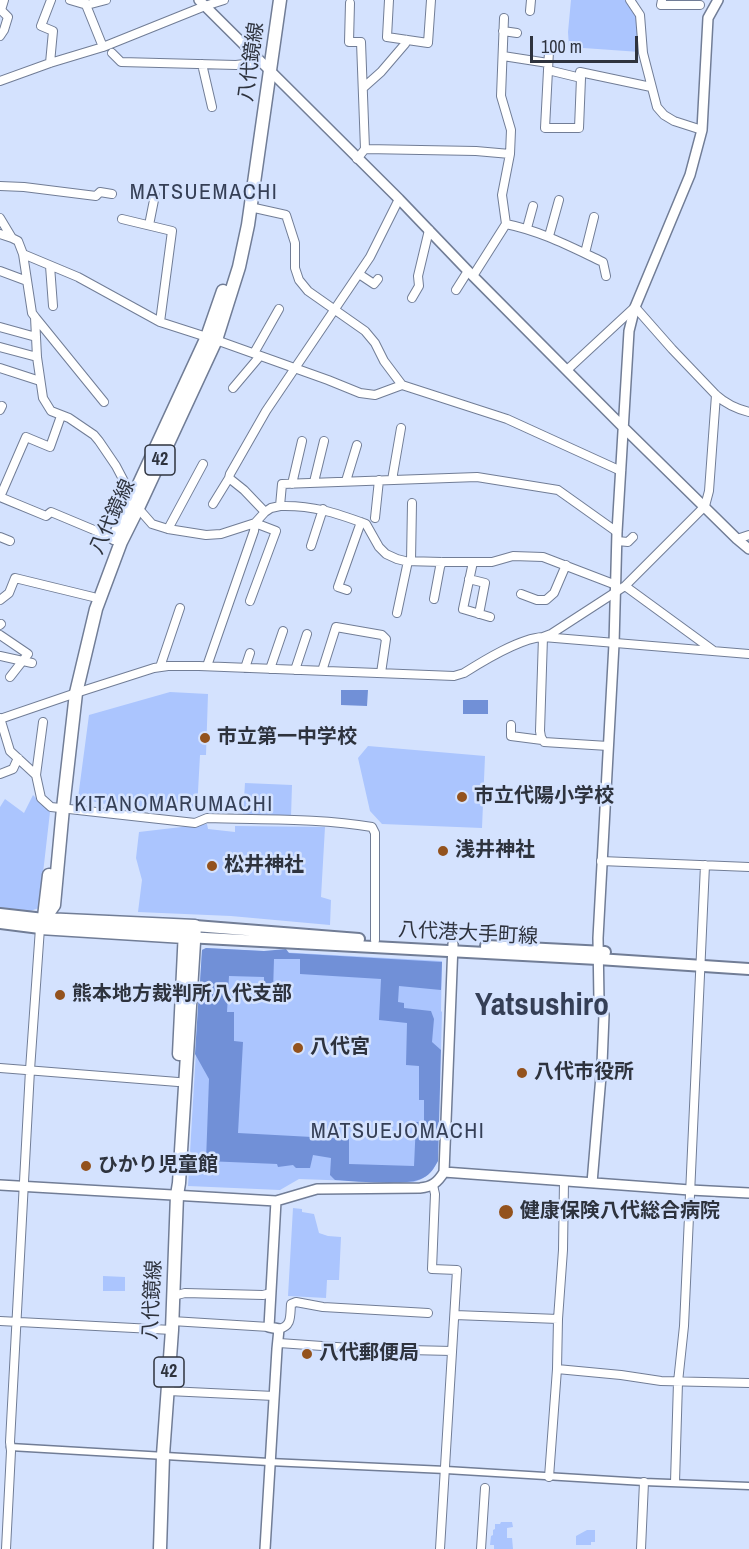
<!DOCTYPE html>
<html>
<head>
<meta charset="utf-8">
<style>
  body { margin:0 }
  #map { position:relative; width:749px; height:1549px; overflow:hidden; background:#d4e2fe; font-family:"Archivo Narrow",sans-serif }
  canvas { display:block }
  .scale { position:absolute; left:530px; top:36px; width:108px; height:27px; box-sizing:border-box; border:3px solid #2e333e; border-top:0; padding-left:8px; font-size:18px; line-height:21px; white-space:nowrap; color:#2e333e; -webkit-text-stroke:4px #d4e2fe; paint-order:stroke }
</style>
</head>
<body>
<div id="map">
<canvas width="749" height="1549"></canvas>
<div class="scale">100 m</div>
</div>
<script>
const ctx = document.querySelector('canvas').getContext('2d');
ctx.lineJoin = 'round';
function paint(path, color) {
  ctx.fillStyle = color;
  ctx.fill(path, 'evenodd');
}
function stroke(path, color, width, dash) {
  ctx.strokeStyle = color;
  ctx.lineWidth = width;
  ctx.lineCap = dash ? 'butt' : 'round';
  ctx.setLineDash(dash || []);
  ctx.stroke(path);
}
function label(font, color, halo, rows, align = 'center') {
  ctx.font = font + ' "Archivo Narrow","Noto Sans JP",sans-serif';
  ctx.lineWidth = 5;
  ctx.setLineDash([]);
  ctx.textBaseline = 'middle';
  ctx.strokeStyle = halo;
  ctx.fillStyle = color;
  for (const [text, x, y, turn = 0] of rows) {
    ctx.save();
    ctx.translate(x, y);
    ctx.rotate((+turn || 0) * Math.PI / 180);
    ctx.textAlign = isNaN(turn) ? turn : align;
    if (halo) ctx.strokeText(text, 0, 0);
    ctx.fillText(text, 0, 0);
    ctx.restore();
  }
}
paint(new Path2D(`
  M571,0H630L637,9L640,52L569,47L568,32Z
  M170,692L208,694L206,755H200L197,810H156L114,806L78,798L89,715Z
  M368,746L485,756L482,828L382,824L370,811L358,758Z
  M245,783L292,785L291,817L243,815Z
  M33,795L50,812L39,908L30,911L0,909V807L5,799L24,813Z
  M207,824L208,829L235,832V826L325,827L321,897L331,900L330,925L231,916L138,912L142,880L136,858L139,832Z
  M206,948L442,961L441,1011L442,1012L441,1050H440L438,1161C431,1173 424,1180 410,1183L299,1179L280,1190L188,1186L202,950Z
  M293,1208L302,1209V1212L314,1214L319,1233L328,1236L341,1237L339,1280H327L326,1298L288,1296Z
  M103,1276L125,1277V1291H103Z
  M501,1522H512L513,1527L507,1528V1538H512L513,1549H494V1545H490L491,1536L493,1535V1530L495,1529V1524H500Z
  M587,1530H595V1542H591V1545H576V1536Z`), '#abc5fe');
paint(new Path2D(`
  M341,690H368L367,706L341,705Z
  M463,700H488V714H463Z
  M206,948L264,951L286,949L289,953L442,962L441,990L399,986L398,1002L404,1003V1008L431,1011L434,1019L432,1042L441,1050L438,1161C434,1168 431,1174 423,1178C408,1187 354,1181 335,1180L330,1175L331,1158L313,1155L310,1168H296L293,1165L278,1167L277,1164L206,1161L209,1079L195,1054L199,991H202V982H200L202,950ZM274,959H300V974L381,979L379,1020L407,1023L406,1065L419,1066V1100H424V1122H416L414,1166L349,1164V1139L238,1133L243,1042L234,1041V1012H227L229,976L264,977V992H273Z`), '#7190d7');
const pedestrian = new Path2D(`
  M10,1447L269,1462L446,1470L644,1482L749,1486`);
const minor = new Path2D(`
  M70,0L87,5L106,0
  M84,0L103,47
  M389,0L387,37L428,43L431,0
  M630,0L640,15L643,53L657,107L664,115L674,121L702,130
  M662,0L661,5H700
  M350,3L349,42H361L365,149L357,159
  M530,11L531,0
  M504,18L501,96L511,130L510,154L502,195L506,224
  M503,31L517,33
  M0,36L4,30L8,17L1,10L4,0
  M112,53L121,62L236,65L260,62
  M503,56L548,63
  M50,63L53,31L41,26L51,0
  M202,64L212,107
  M548,70L581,78L579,128H545L549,51
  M580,72L651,87
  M0,81L50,63L103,47L205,6L224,0
  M363,88L381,72L405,44L407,40
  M365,149L476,151L510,154
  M0,186L24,187L96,196L100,192L112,194
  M250,207L286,215L295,243V268L299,280L308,291L365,331L375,343L384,361L402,385
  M0,218L12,238L18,241L23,254L32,313L35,317L37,357L43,398L51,411L69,418L94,435L99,441L116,466L138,508L152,524L168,529L206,535L221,534L255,523L265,512L271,508L280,506L282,484L477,477L558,490L617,532
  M122,219L172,231L160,322
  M149,225L155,195
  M527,228L533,206
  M0,234L12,238
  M549,236L559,200
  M585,253L594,217
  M23,254L78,277L160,322L216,340L328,380L360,393L375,395L402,385L507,419L621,471
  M50,266L53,306
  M0,271L27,281
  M359,274L374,284L378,279
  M473,276L506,224C541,231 571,247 603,262L606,276
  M456,290L468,271
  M412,298L419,286L418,276L429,230
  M35,317L104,402
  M0,327L36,337
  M0,347L37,357
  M254,353L279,309
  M0,368L40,381
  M567,370L635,307L672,349L716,395C726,404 737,409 749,412
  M233,388L260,356
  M0,410L2,406
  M392,480L401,428
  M346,481L357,445
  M314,482L324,441
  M292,484L302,441
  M0,497L26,437L50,447L61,416
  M0,497L46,516L51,512L106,535L113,539
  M213,504L229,478
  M280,506C313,505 336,513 366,524L379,547L386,554L397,559L405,561L442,562H492L513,556L543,557L616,585
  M265,512L244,490L229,478L230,474L266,411L370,257L399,199
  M375,518L379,480
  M168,529L203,464
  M0,537L10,541
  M737,539L749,535
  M617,541L628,542L633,537
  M311,546L323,509
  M411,561L412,503
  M473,562L463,609L490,617
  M469,579L485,583L479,614
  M625,586L714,651
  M347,590L338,587L361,522
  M521,594L537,600H546L554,593L566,565
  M434,599L440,567L442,562
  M0,600L9,593L15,578L93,597
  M250,601L276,531L255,523
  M397,613L408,561
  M0,625L1,624
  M0,635L28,654L10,677
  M0,656L32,663
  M207,666L254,531L255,523
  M160,667L180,608
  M245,668L250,653
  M270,669L283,631
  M295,670L307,634
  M322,671L336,627L382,635L386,639L381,673
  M0,718L10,751L36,775L41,798L51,807L195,823L207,818C262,820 318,818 372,827L375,833V940
  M0,719L76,693L154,668L168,666H199L454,676L464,673C483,661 520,638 543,637L749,654
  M511,725V736L542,740
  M608,746L544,742L541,737L540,731L543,637L551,634L625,586L705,506L709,491L716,395
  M0,774L13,769L18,758
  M36,775L43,722
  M601,861L749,867
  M0,1068L178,1082
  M433,1185L435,1194L432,1269L457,1270L440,1549
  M173,1296L185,1293L263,1295L271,1293
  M455,1315L558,1319
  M0,1321L172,1330
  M172,1321L269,1327
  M279,1329C292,1326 290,1316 291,1304L296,1302L323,1307L428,1313
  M279,1343L365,1349L452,1351
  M557,1369L621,1375L661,1381L749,1383
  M168,1391L274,1396
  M549,1477L557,1369L558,1319L563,1250L564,1181
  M675,1482L678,1382L684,1326L705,865
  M6,1549L11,1451L10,1442L30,1070L40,928
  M481,1549L485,1488
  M641,1549L644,1482`);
const tertiary = new Path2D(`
  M199,0L399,199L468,271L623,427L737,539L749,549
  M444,1172L690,1190L749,1193
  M592,1183L602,1064L604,1015L599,1001L598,938L614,644L617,532L629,331L635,307L690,175L702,130L708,18L718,0
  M0,1185L276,1201L317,1189L420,1188C432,1187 438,1182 444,1172L453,944
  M265,1549L277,1349L279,1329L269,1327L276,1201`);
const secondary = new Path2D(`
  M0,914L44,919
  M0,923L40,928
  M195,926L359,939
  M186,937L598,959L749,969
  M486,946L605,952`);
const primary = new Path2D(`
  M114,538L207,337L223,291
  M44,917L49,875
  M44,919L195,926L179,1183L177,1195L172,1330L163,1455L160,1549
  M184,937L40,928L44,919L54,905L63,808L76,693L96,609L121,542L138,508L216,340L239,267L248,225L280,0
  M179,1054L185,930`);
stroke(pedestrian, '#717d96', 9);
stroke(minor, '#717d96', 10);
stroke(tertiary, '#717d96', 12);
stroke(secondary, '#717d96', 14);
stroke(primary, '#717d96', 15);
stroke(pedestrian, '#fff', 6);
stroke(minor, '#fff', 8);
stroke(tertiary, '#fff', 9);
stroke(secondary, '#fff', 10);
stroke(primary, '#fff', 12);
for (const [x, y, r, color] of [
  [205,738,6,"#93521d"],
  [462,797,6,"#93521d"],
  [443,851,6,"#93521d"],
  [212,866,6,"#93521d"],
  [60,995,6,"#93521d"],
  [298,1048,6,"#93521d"],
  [522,1073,6,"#93521d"],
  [86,1166,6,"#93521d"],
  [506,1212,8,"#93521d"],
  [307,1354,6,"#93521d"]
]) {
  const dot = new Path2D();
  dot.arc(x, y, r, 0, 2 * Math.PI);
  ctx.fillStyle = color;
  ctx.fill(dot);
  stroke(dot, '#d4e2fe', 2);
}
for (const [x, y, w] of [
  [160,460,30],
  [169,1372,30]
]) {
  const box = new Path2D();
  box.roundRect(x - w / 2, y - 15, w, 30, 4.5);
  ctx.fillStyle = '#d4e2fe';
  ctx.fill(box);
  stroke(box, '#2e333e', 1.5);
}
label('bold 18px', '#2e333e', null, [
  ["42",160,460],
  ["42",169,1372]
]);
label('20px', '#2e333e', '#d4e2fe', [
  ["八代鏡線",252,62,-82],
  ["八代鏡線",113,517,-65],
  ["八代港大手町線",468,934,3],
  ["八代鏡線",153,1300,-87]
]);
label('bold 20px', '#2e333e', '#d4e2fe', [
  ["市立第一中学校",217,738],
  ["市立代陽小学校",474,797],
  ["浅井神社",455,851],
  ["松井神社",224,866],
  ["熊本地方裁判所八代支部",72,995],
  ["八代宮",310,1048],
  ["八代市役所",534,1073],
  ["ひかり児童館",98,1166],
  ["健康保険八代総合病院",520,1212],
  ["八代郵便局",319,1354]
], 'left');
ctx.letterSpacing = '1.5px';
label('22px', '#353f56', '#d4e2fe', [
  ["MATSUEMACHI",204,193],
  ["KITANOMARUMACHI",174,805],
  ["MATSUEJOMACHI",398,1132]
]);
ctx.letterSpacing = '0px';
label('bold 32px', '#353f56', '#d4e2fe', [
  ["Yatsushiro",542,1006]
]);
</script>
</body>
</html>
